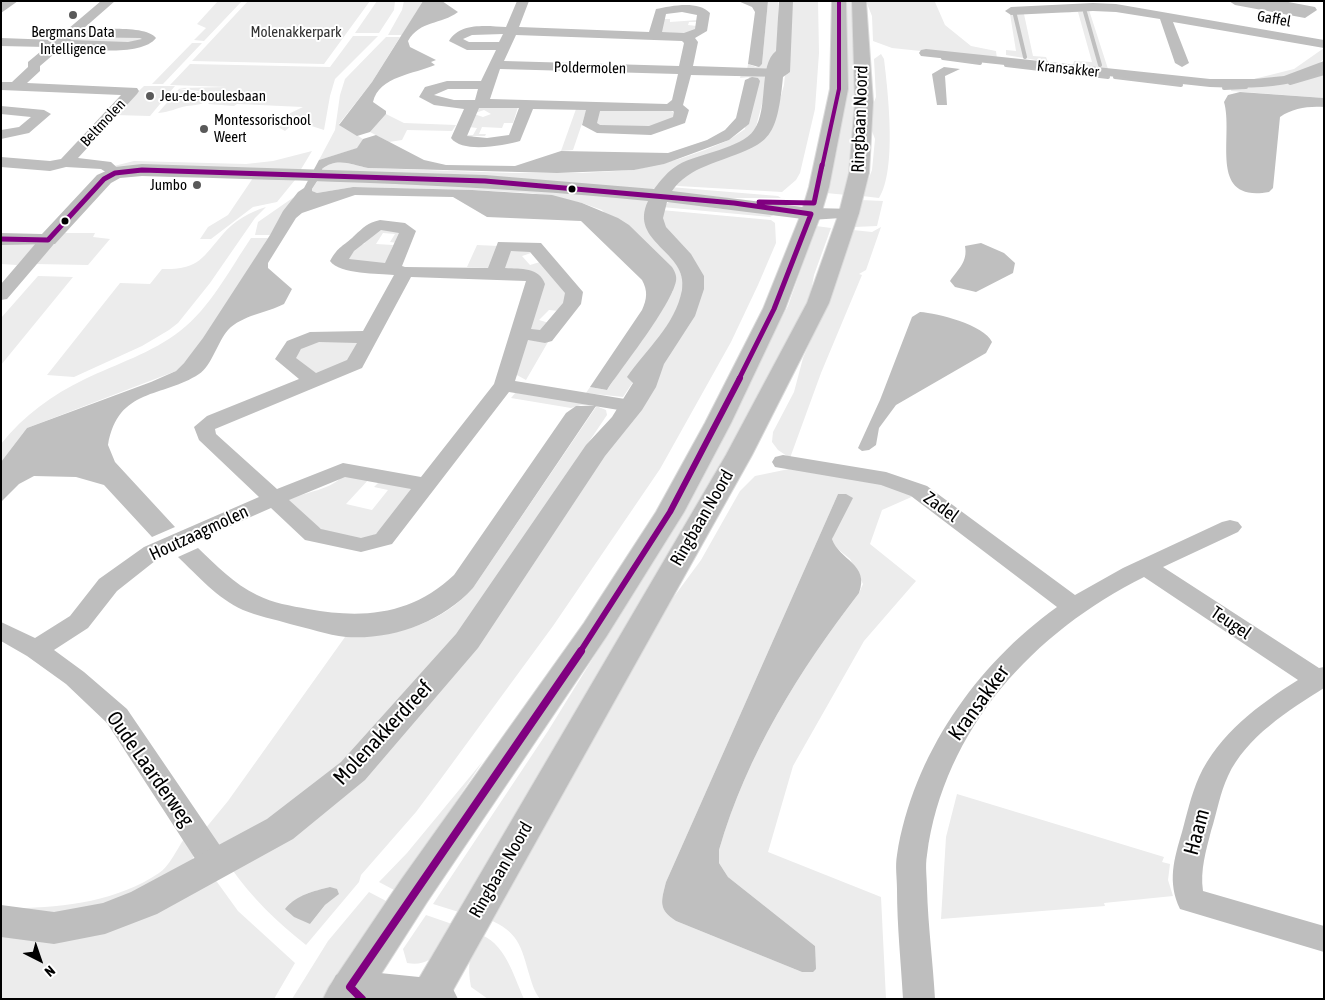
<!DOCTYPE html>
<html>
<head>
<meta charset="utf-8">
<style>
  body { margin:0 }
  #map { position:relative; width:1325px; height:1000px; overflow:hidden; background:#fff; font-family:"Asap Condensed",sans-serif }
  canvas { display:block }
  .frame { position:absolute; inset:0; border:2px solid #000; pointer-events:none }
  .north { position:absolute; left:15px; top:935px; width:50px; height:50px; -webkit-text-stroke:4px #fff; paint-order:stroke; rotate:139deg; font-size:14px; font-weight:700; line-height:20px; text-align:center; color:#000 }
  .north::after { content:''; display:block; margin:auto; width:18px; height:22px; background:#000; clip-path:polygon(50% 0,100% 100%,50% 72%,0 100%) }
</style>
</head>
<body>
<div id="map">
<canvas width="1325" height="1000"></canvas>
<div class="frame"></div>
<div class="north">N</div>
</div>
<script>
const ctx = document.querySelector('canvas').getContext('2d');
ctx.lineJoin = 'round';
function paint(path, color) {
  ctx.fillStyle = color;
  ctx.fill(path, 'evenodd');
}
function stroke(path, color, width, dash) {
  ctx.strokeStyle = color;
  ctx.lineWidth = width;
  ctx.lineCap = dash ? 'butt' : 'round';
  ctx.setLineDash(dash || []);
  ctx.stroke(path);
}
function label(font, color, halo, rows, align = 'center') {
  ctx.font = font + ' "Asap Condensed",sans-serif';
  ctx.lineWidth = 4;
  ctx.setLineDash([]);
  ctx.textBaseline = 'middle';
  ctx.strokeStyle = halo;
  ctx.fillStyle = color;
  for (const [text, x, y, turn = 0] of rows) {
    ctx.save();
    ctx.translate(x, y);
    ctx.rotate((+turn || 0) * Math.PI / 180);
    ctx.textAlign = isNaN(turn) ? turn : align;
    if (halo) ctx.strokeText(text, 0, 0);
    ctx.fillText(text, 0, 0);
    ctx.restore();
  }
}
paint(new Path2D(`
  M218,1H242L204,41L194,40L206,28L197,24Z
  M248,1H370L324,64L192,61Z
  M377,1H395L394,10L379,33H355Z
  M404,1H423L402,35H388L402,10Z
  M768,1H778V49L767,70H747L748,64L756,67L762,64Z
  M792,1H818L819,53L815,109L800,173L796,180L782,192L678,186L674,184L684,172L772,127L784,85Z
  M845,1H854L857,90L847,195L826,193L837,150L845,96Z
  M866,1H948L935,2L945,25L971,46L996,51L997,59L892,48L873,41L872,16Z
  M1089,10L1108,69L1073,65L1074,61L1092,62L1078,12L1059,13Z
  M1010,14H1024L1033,56L1046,57L1048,62L1006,55V50L1016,51Z
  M663,19H670V22L698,20V22H689L688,25L697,26L696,30C684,36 671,32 659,32Z
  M75,34L143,38L139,42L65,43Z
  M353,36H378L335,79L330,96L324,130L296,121L285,131L278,127L282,122V117L303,107L237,104L234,106L208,104L217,94L178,88L227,87L170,85L190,64L330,67Z
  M386,37H400L372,82L339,124L363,139L358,148L319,160L335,130L340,95L345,79Z
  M192,43H202L163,84H152Z
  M1324,48V59C1305,78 1278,77 1254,79L1294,69Z
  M881,54L884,59C888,92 897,170 879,198L862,196L872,170L875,139L870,126V112L876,97L874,59Z
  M1324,68V98L1231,91L1232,86L1251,85Z
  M741,74L760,75L769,78L754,134L653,189L323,172L322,169C337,157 352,165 368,168L512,173H581L634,170L679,159L705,150L729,140L745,129L749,77L740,78Z
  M144,86H175L150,116L114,115Z
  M179,89L213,95C201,106 201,104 187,106C176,108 171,112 158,113Z
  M476,107H518L513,123H504L502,128L482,127L479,134H486L485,136H473L471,139L465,135H473L477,128L469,127L474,114L483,117L491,114L484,110L475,113Z
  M576,109H587L573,150L561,151Z
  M598,109L671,111L678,114L676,119L647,129L593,125Z
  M386,114L404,123L456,125L452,131L407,130L402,140L389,142L370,132Z
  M312,151L300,171L119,168L114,166L134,161L246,164L273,161Z
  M253,178L295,180L277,202L253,207L211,239H200L208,227L228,215Z
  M318,180L564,190L648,199L688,290L643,367L623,397L586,393L590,387L607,390L673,291L602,210L582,203L532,193L472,190L353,187L317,193L311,191Z
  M670,187L778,196L781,198H727L703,195L702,196L670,192Z
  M294,197L270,235H255L258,222Z
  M861,200L883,201L877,226L854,227Z
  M682,201L714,208L775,214L770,217L662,207L669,202Z
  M266,207L255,218L210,283L178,323L169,330L142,346L74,377L47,375L120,283L150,284L162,269C199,270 202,258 223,234C234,221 250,212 266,207Z
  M661,210L771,220L775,223L776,243L758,285L731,342L660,469L553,626L440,780L416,812L361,875L359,882L306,945C277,922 252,898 231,868L354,781L696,311L703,289L663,228ZM330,887L339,893L325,905L310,924L290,903L308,893Z
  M816,226L831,228L814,275L809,302L773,377L462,913L433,904L548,731L643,577L788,306Z
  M881,227L866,270L859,274L862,275L821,373L790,458L778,450L772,442L773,432L794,392L803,358L828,300L853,230L872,232Z
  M384,228L403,232L398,243L390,242L395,234L383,233L376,244L393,245L386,263L380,265L344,260L349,248L364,244L375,230Z
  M65,233H95L93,237L110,239L88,265L35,264Z
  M251,238H268C242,279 210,339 176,371L27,428L1,462V444C24,415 52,395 85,379C116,364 152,353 180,331C210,308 230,269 251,238Z
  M1,243L36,244L17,265L1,264Z
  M477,245L498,246L489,268L467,267Z
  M516,249L528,250L531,253L522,256L530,265L540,262L567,293L565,304L560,311L549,310L539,320L549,323L544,331H527L542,283L502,270L507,252Z
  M38,276L73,277L1,365V318Z
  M526,339L548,342L526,380L515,374Z
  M318,341H362L352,360L318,375L299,363L295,357L302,348Z
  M516,392L596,406L606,410L607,415L473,614L412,693L311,792L218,850L205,829L228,801L345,637C393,637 439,626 473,588L596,407L581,405L571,408L511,398Z
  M789,469L880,482L916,495L882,510L870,544L916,581L864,641L793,766L768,852L881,897L886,999H540C535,993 532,984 530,977C521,946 519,932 488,919L656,621L701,560L740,491L755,476ZM838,494L835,530L832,539L834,546L850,559L863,584L859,593C799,671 747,754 719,850V863L728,877L815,946L813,972H802L676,921C658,909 661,902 666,882Z
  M345,473L370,478L346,504L372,510L388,490L374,487L380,481L412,489C402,503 393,518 381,530C376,535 371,536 364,538C331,545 309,520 288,500C306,491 332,491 345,473Z
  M483,761L396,891L379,882L407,853Z
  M957,794L1164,857L1162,862L1170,864L1168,880L1173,896L1104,903L1105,906L941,919L946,837Z
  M184,839L194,856L189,868L135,895L53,918L18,908C64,908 120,900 159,873C169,867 177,849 184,839Z
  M212,875L238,911L295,963L274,999H1V931Z
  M369,892L388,902L324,999H292L328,941Z
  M426,915L455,925C441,946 435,968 407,963L403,949Z
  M477,933C505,942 513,974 524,999H488L471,987C467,966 470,953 477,933Z`), '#ececec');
paint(new Path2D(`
  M423,1H442L458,12C441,25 420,20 408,41L410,47L436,60L431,62L435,65C415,74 379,76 373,102L386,111V114L370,132L357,136L339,125L372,82Z
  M738,1H768L762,64L759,67L748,64L755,12L752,7Z
  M944,67L960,69L945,76L947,105H937L932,74Z
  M752,77L758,78L760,81L749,124L729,140L664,164L634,170L557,173L368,168C352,165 337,157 322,169L323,172L312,189V191L317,193L353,187L472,190L552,195L582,203L618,218L629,225L672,267C675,272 677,276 676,281C671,306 623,366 607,390L590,387L642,310C647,299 648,291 642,280L581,221L487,217L453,197L355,195L302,213L296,218L268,263V268L292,289L284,304C267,313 242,315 228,330C218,341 211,367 199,374C163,398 118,387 108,445L115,462L175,527L152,537L104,485L76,477L34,476L19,484L1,502V462L27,428L151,382L176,371L184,363L203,338L270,235L283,211L298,192L304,188L319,160L357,148L363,139L376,135L424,160L446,165L515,166L561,151L668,153L707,140L725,130L736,118L745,80Z
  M1240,92L1324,98V107C1308,106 1293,108 1280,117L1273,188L1269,192C1207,203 1234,137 1224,102L1228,95Z
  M981,243L1004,253L1015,263L1013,273L976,292L955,287L950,281C958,269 968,262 965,246Z
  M920,312C938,313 984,325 992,342L986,353L896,405L879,428L876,445L869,450L862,451L858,448L880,400L912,317Z
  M576,406H596L473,588C441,623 392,640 346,637C327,635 308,628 290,624C274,619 257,616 243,610C218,599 197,575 178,557L198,548C216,565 234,584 257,595C273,603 291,606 308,609C363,619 412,615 454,575L566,413Z
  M838,494H846L853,498L832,539C839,560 870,564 859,593C799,671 747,754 719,850V863L728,877L815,946L816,969L813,972H802L676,921C658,909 661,902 666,882Z
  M330,887L337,889L339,894L325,905L310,924L294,917L285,909C296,895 314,891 330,887Z`), '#bfbfbf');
stroke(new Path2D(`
  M1085,12L1100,65
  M1015,15L1025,57
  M943,58L980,63
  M1006,65L1108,77
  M1115,77L1181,85
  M1290,83L1324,73
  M1224,88L1246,87`), '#bfbfbf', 4);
const primary = new Path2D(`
  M832,1H846L848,89L829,187L821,214L785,309L731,423L684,512L606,637L427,902L365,999H323L329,987L401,880L584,623L656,512L705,423L763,309L801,214L809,187L830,89Z
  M852,1H866L873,102L869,173L859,213L829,303L752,455L448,999H407L726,455L807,303L839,213L849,173L855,102Z`);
stroke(primary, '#dbdbdb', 2);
paint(new Path2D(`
  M4,1H18L1,13V3Z
  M101,1H115L83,29C100,30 146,25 156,38C142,57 84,49 61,48L40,66V71L27,83L137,88L139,91L137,94L78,158L111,162L123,173L115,178L101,169L66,167L50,171L1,167V157L50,161L61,159L121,95L1,90V82H12L28,67V62L46,47L1,46V38L55,40ZM74,37L140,38L142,39L128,42L70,40Z
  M517,1H529L519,27L649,32L656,9C671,6 698,0 710,13L707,31L695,38L698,42L693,66L781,69L788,73L781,77L691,75L683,105L689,110L685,123L651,135L597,133L582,125L586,110L533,109L520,141C505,145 463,154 451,138L464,109L434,105L419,97L425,87L447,81H481L496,50H467L449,41C460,22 487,26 506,27ZM682,12L697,15L695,29L684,33L662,32L666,14ZM503,34L499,42H469L463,39L472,35ZM516,35L682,41L684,43L679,66L504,61ZM500,69L678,74L672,100L667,104L490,99ZM448,89H478L475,100H454L434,95ZM479,108H519L509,135L487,138L467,136ZM600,111H673L674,112L673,117L649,126L600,125L597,123Z
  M1229,1H1283L1315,7L1317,10L1305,18L1235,5Z
  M1093,3L1116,4L1324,40V48L1173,22L1189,63L1182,67L1175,63L1160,19L1116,12L1093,11L1011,15L1005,11L1011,7Z
  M926,49L1210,79H1254L1284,76L1324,61V71C1289,90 1248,88 1210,87L921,56L919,53L921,50Z
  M1,106L44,110L51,114L29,133L1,139V130L19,127L31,117L1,114Z
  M380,220L405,223L416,231L402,266L405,267L488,268L498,242L541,243L583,292L581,304L552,341L545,343L528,340L515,381L631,400L638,402L641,406L638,410L631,412L509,392L392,544L361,552L305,540L271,508L160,557L117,591L88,628L54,650L84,672L127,709L227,856L231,865L227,874L216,877L205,874L107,723L66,684L27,656L1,641V622L35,638L70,616L99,579L144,547L259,497L199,440L194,427L207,416L299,379L275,359L287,341L310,332L363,331L394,275C379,273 340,275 330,261C339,245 343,247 354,236C364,227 367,223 380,220ZM381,230L399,233L385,263L349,259L354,251ZM511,251L530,252L565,293L563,303L540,330L531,329L545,284C539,267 521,269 505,268ZM411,277L526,281L494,384L421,477L343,463L277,489L216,434L215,429L362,368ZM319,342L357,343L347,360L316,373L296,358L301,349ZM345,477L411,489L376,534L361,538L321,529L289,500Z
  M48,235L54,236L57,240L54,244L7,299L1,300V284L42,236Z
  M783,455L886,472L927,486L1075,595L1123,568L1222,522L1230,520L1238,522L1242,527L1238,532L1163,567L1319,668L1324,667V688C1289,710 1246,737 1228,776C1220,793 1217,812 1211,831C1206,851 1200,870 1203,891L1324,926V952L1180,909C1167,882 1174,859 1182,832C1187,814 1191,795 1199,777C1219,734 1258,705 1298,680L1144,577C1034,632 944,728 927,855C925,866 927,878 927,889C928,926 933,962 935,999H903C901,962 897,926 897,889C897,878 895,866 897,855C913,755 976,665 1057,607L911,496L881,485L775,467L772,462L775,457Z`), '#bebebe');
paint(new Path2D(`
  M779,1H793L790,72L783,77C776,148 767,142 706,166C693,171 680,179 672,191L811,208L856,209L859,213L856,217L811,220L667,202L663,218L666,227L691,254L704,276V289L695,316L664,364L656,387L642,410L605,456L478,648L365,780L293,839L157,914L105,934L54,944L1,937V905L54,912L103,903L131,892L267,819L341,762L456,634L586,445L612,417L633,383L627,377C646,349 675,326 682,290C689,251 628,243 648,201C480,184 311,181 142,176L120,178L111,183L55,244L1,245V233L42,234L97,175L115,167L142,164L485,175L654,189C661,180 668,171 678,165C698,153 741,149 754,130C769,109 758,65 776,51Z
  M350,970L429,978L452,987L458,999H336L330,987L336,975Z`), '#bebebe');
paint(primary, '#bebebe');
stroke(new Path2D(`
  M822,167L839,89V1`), '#800080', 4);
stroke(new Path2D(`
  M759,202L814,203L822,165
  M1,239L48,240L104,179L115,173L142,170L485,181L734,203L811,214L774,309L739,379`), '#800080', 5);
stroke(new Path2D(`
  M580,652L670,512L740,378`), '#800080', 6);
stroke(new Path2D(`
  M362,999L350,987L581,651`), '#800080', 8);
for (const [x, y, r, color] of [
  [73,15,5,"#595959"],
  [150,96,5,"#595959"],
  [204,129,5,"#595959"],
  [197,185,5,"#595959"],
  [572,189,4.5,"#000"],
  [65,221,4.5,"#000"]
]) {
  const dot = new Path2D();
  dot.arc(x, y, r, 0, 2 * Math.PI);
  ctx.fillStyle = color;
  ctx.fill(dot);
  stroke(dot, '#fff', 2);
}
label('15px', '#000', '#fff', [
  ["Gaffel",1274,19,10],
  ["Poldermolen",590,68,1],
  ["Kransakker",1068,69,6],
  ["Beltmolen",103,123,-47]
]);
label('15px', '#000', '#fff', [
  ["Bergmans Data",73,32,"center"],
  ["Intelligence",73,49,"center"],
  ["Jeu-de-boulesbaan",160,96],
  ["Montessorischool",214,120],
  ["Weert",214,137],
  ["Jumbo",187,185,"right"]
], 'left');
label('15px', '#333', '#fff', [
  ["Molenakkerpark",296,32]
]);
label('18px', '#000', '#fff', [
  ["Ringbaan Noord",860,119,-88],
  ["Zadel",941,507,36],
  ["Ringbaan Noord",702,518,-60],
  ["Houtzaagmolen",199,533,-25],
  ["Teugel",1231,623,34],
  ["Ringbaan Noord",501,870,-60]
]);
label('21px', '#000', '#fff', [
  ["Kransakker",979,703,-54],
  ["Molenakkerdreef",383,733,-47],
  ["Oude Laarderweg",150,769,55],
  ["Haam",1197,832,-75]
]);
</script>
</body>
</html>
